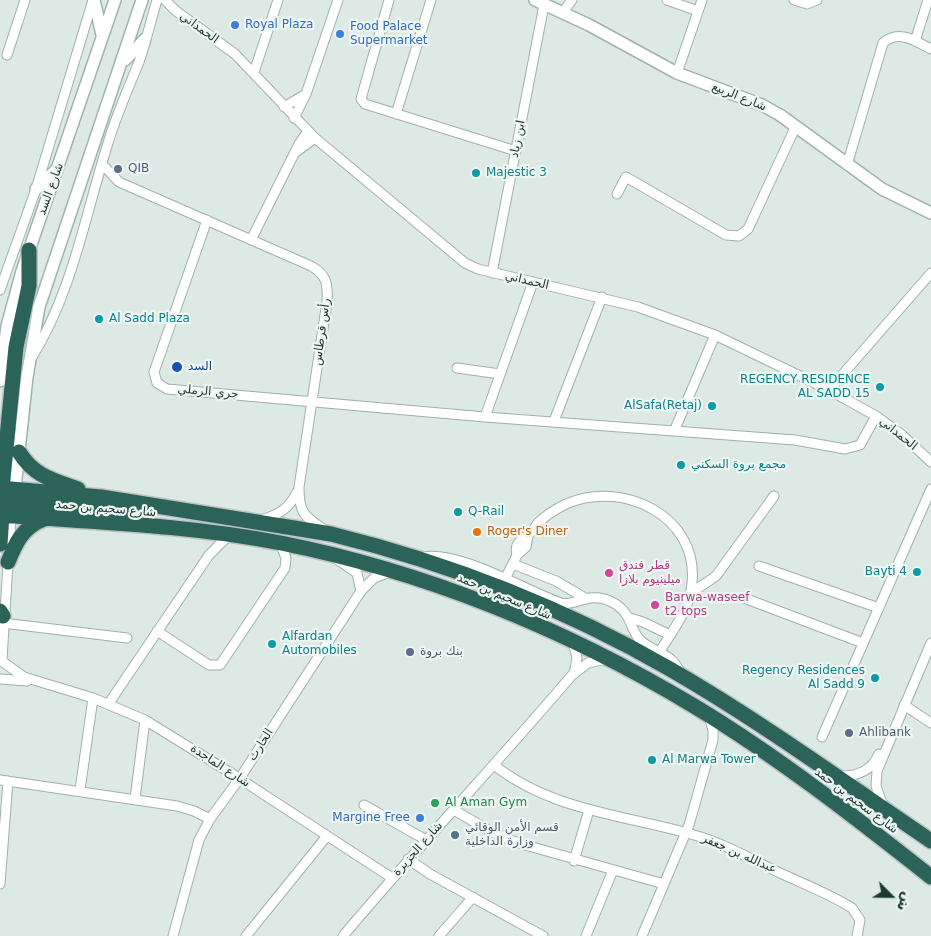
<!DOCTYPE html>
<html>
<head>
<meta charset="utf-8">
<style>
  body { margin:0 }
  #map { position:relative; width:931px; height:936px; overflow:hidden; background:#dde9e4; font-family:"DejaVu Sans","Noto Sans Arabic",sans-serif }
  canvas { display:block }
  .north { position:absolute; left:866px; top:871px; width:50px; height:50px; -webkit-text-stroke:4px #edf6f2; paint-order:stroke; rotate:113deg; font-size:14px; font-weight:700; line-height:20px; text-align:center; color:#1f3832 }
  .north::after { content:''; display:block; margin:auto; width:18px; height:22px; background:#1f3832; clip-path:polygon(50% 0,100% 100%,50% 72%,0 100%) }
</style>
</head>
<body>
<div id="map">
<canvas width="931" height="936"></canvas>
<div class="north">ش</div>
</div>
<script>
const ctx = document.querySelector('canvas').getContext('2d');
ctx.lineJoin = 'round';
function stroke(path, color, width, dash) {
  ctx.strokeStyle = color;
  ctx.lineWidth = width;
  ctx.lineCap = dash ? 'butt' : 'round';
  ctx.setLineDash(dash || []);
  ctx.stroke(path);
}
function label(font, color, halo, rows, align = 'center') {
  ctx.font = font + ' "DejaVu Sans","Noto Sans Arabic",sans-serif';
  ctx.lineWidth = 4.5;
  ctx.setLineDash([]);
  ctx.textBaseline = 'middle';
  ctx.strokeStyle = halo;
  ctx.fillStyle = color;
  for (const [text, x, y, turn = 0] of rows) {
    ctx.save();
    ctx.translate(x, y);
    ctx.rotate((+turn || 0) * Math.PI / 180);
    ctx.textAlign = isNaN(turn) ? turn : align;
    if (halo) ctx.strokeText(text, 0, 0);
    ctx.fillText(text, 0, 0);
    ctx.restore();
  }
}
const street = new Path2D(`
  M165,0L176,11L235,54L315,138L465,263L478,269L638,307L715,335L829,390L876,416L902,435L931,462
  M389,0L361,99L365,104L516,151
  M667,0L698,11
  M794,0L807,4L817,0
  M563,12L572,0
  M915,41L928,0
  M7,55L25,0
  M254,72L278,0
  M677,73L702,0
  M284,107L306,94
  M396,114L431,0
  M294,118L306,94L338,0
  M296,152L315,138
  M102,164L119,182L311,266C327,275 328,284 327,302L299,487C299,515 305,516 326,531
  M847,165L883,43C899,29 915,41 931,49
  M617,194L626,177L726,235L739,236L748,229L795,128
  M207,220L154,372L157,383L167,389L485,417L795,440L845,449L860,445L876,416
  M251,240L299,144L308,131
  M492,273L544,5
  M0,290L36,189L93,0
  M32,357C72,293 85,216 108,143C116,116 128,89 139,62C146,42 151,20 157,0
  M457,368L500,374
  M829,390L931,273
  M485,417L533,282
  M554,421L602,297
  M675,429L715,335
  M262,520C279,514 289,509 297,492
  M517,555C514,543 520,541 528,535C532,532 535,527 538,523C546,515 556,509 566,504C622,479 699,516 692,583C690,609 673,630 660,651
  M422,557C460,550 524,590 561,603C575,607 589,590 612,602C633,613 629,630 641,641C655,653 675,654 680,674
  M338,560L357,573L361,591
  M513,564L556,581L585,598
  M759,566L879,608
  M505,579L517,555L526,547L528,535
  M691,593L716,576L774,496
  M744,598L863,643
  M630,618L643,622L670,635
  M3,623L127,638
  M157,631L209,665H220L285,568L286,558L280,543
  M573,642L577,658L574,674
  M2,659L11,516
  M3,662L24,677L93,698L145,720L234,775L392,878
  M0,679L27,681
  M109,703L209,555L229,535
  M904,705L931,723
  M822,737L931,489
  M494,765C552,811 626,815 694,835C724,843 752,860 780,873C804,884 830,894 852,908L860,920L857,936
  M837,776C856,777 871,772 879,754
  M0,780L177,806L194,811L210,819
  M80,790L93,698
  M135,799L145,720
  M364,805L426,840
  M883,806L876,786L877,771L931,643
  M454,810L490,831L518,843L664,884
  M408,859L430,874L543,936
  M574,861L589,810
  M0,884L8,781
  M173,936L199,840L210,819L240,778L361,591L374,578L390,572
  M246,936L327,836
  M343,936C418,847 498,762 573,674L588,663L606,659
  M439,936L473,897
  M586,936L613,870
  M642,936L689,825L713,740V730L709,717`);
const secondary = new Path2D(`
  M94,0L102,35
  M535,0L589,25L677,73L762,105L780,115L882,189L931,213
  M125,60L145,39
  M36,189L57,169
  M0,381L7,326L22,271L115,0
  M14,497L27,377L39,307L142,0`);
const highway = new Path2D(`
  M19,452C34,476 52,480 78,489
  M0,488L101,497L331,534C449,563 564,608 670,669C760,721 845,783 931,841
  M0,505L13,501L126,511
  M0,507L2,515L0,544
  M0,515C93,522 189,525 281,543C426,572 567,630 694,706C777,756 855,817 931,877
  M11,516L2,488L16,347L29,286V250
  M8,562C16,542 23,527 44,519
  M0,611L3,616`);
stroke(street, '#a0b0ab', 11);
stroke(secondary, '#9db4ac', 14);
stroke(highway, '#bcc3c2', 18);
stroke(street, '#fff', 9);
stroke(secondary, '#fff', 11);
stroke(highway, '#2c6359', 15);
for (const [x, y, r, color] of [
  [235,25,5,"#3f7fe0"],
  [340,34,5,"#3f7fe0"],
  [118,169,5,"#5c6f8a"],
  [476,173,5,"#0f9aa8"],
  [99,319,5,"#0f9aa8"],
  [177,367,6,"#1a4fb4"],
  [880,387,5,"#0f9aa8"],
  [712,406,5,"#0f9aa8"],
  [681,465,5,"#0f9aa8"],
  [458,512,5,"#0f9aa8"],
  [477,532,5,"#e8710a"],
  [917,572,5,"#0f9aa8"],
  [609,573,5,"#d1479c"],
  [655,605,5,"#d1479c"],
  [272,644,5,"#0f9aa8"],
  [410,652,5,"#5c6f8a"],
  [875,678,5,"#0f9aa8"],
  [849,733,5,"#5c6f8a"],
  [652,760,5,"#0f9aa8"],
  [435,803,5,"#2e9e5b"],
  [420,818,5,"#3f7fe0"],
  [455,835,5,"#5c6f8a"]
]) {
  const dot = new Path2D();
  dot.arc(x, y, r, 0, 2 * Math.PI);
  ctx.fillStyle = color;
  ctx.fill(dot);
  stroke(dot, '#edf6f2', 2);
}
label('12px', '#366cbe', '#edf6f2', [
  ["Royal Plaza",245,25],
  ["Food Palace",350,27],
  ["Supermarket",350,41],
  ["Margine Free",410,818,"right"]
], 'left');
label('12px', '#1f3832', '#edf6f2', [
  ["الحمداني",199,28,36],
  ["شارع الربيع",739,97,22],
  ["ابن زياد",518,139,-79],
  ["شارع السد",51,189,-70],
  ["الحمداني",527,281,13],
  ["رأس قرطاس",322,332,-82],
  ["جري الرملي",208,392,5],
  ["الحمداني",898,434,39],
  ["شارع سحيم بن حمد",106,509,5],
  ["شارع سحيم بن حمد",504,597,23],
  ["الحارث",261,745,-57],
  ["شارع الماجدة",220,766,33],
  ["شارع سحيم بن حمد",856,801,37],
  ["شارع الجزيرة",418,849,-48],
  ["عبدالله بن جعفر",739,854,24]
]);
label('12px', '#4e5e75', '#edf6f2', [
  ["QIB",128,169],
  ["بنك بروة",420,652],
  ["Ahlibank",859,733],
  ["قسم الأمن الوقائي",465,828],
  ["وزارة الداخلية",465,842]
], 'left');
label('12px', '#0d838f', '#edf6f2', [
  ["Majestic 3",486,173],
  ["Al Sadd Plaza",109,319],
  ["REGENCY RESIDENCE",870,380,"right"],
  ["AL SADD 15",870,394,"right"],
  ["AlSafa(Retaj)",702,406,"right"],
  ["مجمع بروة السكني",691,465],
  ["Q-Rail",468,512],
  ["Bayti 4",907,572,"right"],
  ["Alfardan",282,637],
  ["Automobiles",282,651],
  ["Regency Residences",865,671,"right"],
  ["Al Sadd 9",865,685,"right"],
  ["Al Marwa Tower",662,760]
], 'left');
label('12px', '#164399', '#edf6f2', [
  ["السد",188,367]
], 'left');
label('12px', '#c56008', '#edf6f2', [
  ["Roger's Diner",487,532]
], 'left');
label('12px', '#b23c85', '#edf6f2', [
  ["قطر فندق",619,566],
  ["ميلينيوم بلازا",619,580],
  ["Barwa-waseef",665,598],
  ["t2 tops",665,612]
], 'left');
label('12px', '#27864d', '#edf6f2', [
  ["Al Aman Gym",445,803]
], 'left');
</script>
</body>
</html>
